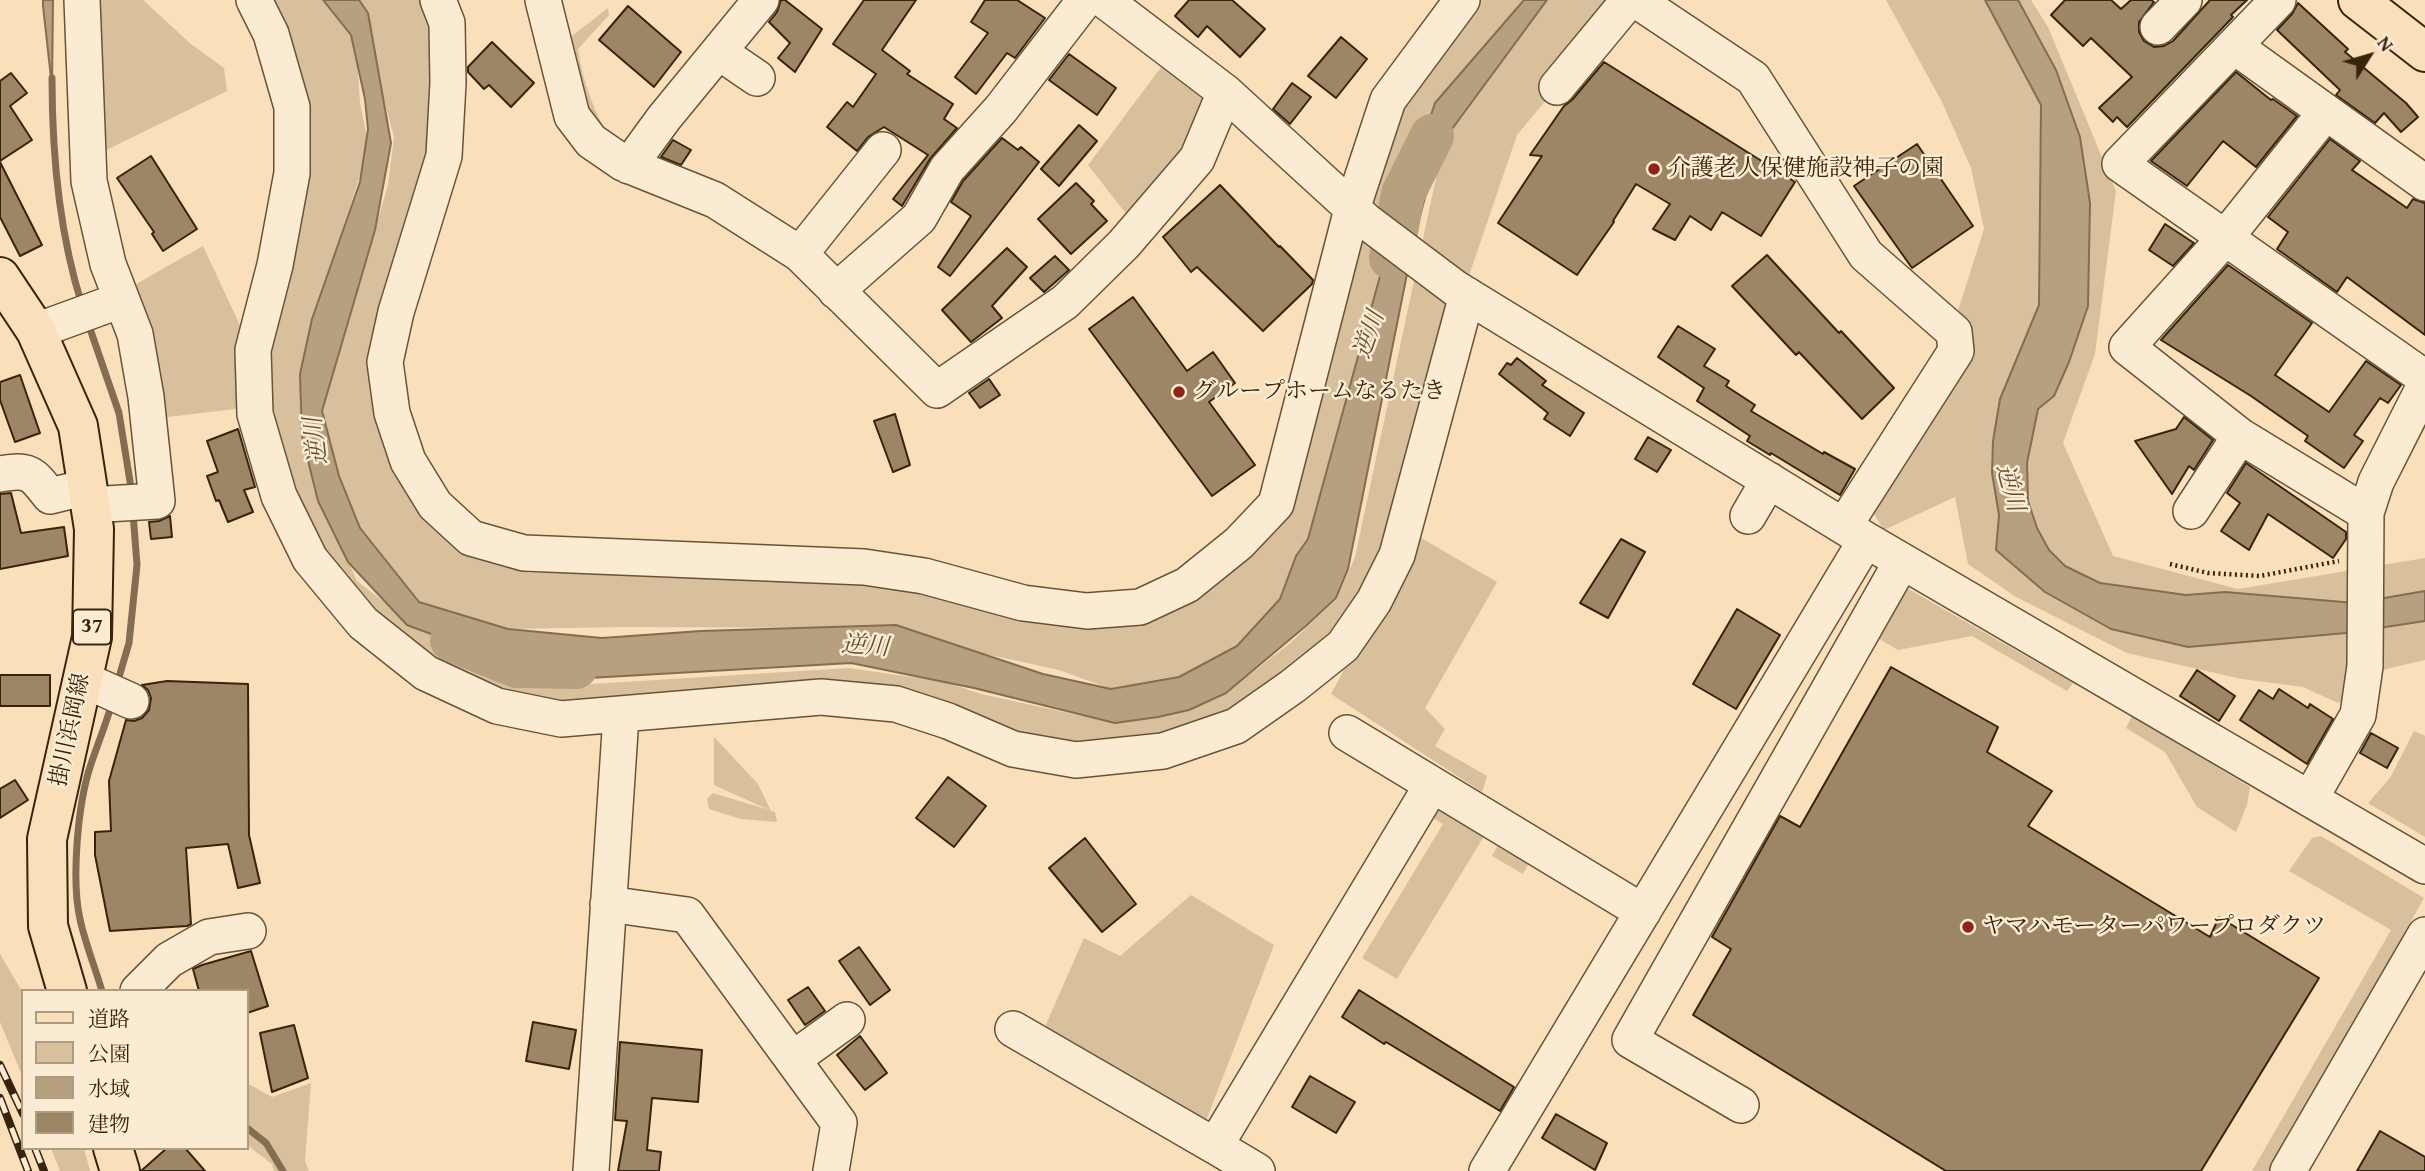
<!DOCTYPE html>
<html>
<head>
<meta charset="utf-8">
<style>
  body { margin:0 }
  #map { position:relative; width:2425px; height:1171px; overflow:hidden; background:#f9e0ba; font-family:"Gentium Book Plus","Noto Serif JP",serif }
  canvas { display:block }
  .legend { position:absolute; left:21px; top:989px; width:228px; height:161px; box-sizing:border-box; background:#fbebd2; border:2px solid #ad9b83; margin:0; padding:9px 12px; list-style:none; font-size:21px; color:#38240c }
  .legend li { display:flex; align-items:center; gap:14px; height:35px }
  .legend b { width:35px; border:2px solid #ad9b83 }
  .north { position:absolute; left:2334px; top:21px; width:70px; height:70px; -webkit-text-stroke:5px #fbebd2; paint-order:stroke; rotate:53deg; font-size:19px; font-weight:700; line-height:28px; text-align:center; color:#38240c }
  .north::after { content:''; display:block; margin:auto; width:24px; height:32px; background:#38240c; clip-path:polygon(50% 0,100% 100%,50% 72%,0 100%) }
</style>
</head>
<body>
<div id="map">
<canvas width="2425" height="1171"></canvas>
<ul class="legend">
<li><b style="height:9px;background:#f9e0ba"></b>道路</li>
<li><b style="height:19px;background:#d8c09c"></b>公園</li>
<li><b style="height:19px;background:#b7a07f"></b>水域</li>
<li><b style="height:19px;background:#9c8666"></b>建物</li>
</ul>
<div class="north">N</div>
</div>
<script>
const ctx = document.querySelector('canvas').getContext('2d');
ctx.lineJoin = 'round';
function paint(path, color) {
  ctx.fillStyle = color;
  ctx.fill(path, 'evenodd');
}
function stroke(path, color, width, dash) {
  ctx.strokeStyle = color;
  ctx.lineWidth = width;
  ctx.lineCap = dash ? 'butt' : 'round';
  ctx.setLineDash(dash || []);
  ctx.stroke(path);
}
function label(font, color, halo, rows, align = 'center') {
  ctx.font = font + ' "Gentium Book Plus","Noto Serif JP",serif';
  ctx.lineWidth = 5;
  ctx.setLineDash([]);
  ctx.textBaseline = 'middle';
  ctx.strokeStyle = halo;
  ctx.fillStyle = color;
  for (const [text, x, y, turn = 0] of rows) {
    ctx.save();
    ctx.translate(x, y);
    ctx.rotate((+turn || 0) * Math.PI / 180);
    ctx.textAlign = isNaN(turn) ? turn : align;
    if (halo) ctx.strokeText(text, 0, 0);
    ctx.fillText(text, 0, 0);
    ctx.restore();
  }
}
paint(new Path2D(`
  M92,0H143L191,44L224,68L227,91L96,155Z
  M260,0H322L351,35L357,61L360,103L367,137L362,169L334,256L300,374L302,436L313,481L357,581L421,630L575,685L849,668L946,682L981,694L1115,723L1226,693L1289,644L1337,599L1355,557L1443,145L1449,136L1438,148L1308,539L1280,599L1237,646L1179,677L1111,689L1059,670L981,653L907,628L624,627L508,629L419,602L360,528L339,476L322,411L388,185L394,137L357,0H436L439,100L376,376L477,556L529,573L817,574L1125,620L1279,509L1370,152L1462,0H1629L1517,135L1461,299L1371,600L1235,722L1069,754L902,699L521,706L387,634L281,495L258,349L303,189Z
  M1886,0H2031L2048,27L2116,191L2095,354L2063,443L2113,556L2238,589L2425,558V660L2386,669L2338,703L2303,687L2242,679L2127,653L2016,597L1968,564L1955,497L1884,530L1872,511L1954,388L1972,329L1956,317L1984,229L1971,168L1942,102Z
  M608,8L609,15L578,49C583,83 594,111 611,141L581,113L567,40Z
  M1165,62L1212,98L1184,158L1131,220L1088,165Z
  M203,246L245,336L244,408L159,418L131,287Z
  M1416,535L1497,582L1425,708L1445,729L1435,746L1487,776L1482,792L1331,694Z
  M1905,587L2073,683L2067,691L1972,636L1898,650L1876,637Z
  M2132,716L2250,787L2247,805L2236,832L2197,807L2165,752L2126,728Z
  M2414,731L2425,736V837L2368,803L2390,778Z
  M714,737L758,784L771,811L775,812L777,822L741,819L709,809L707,799L713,793L769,810L714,785Z
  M1448,803L1489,828L1397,979L1362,958L1443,824L1423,812Z
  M1503,836L1534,854L1523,874L1492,856Z
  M2321,836L2424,898L2271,1171H2252L2391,930L2289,871L2312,838Z
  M1191,895L1274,945L1206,1121L1044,1029L1084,938L1120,956Z
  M0,954L23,993V1078L0,1022Z
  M247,1083L272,1097L311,1083L305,1161L309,1171H274L272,1164L247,1145Z
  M51,1148H84L90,1171H60Z`), '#d8c09c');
const water = new Path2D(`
  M43,0H53L52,87L43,6Z
  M323,0H359L368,13L391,143L375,230L322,411L339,476L360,528L419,602L508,629L602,638L701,631L896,625L1043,674L1111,689L1179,677L1237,646L1280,599L1296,556L1308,539L1394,225L1435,103L1524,0H1547L1438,148L1414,239L1348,569L1336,598L1307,625L1226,693L1189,710L1158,717L1115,723L974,688L851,663L554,680L407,625L348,562L318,501L302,436L300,374L312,319L360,182L368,129L365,99L351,35Z
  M1985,0H2018L2056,70L2080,137L2090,203L2088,306L2069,362L2054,396L2038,409L2027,463L2028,501L2037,528L2049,550L2065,566L2100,583L2186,595L2225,592L2355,603L2425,591V621L2346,633L2188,647L2111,629L2045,592L1996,550L1999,515L1992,473L1993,441L2000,399L2039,305L2041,105Z`);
paint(water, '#b7a07f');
stroke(water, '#846e51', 2);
stroke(new Path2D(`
  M52,78C52,154 59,233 82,305
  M88,323L119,413L132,494
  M117,684L129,643L137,565L133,513
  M102,991C95,967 85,943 80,919C71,879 78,802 91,764C98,743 106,724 112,703
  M247,1128L266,1143L283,1171`), '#846e51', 7);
stroke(new Path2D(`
  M1391,258L1403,194L1432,136
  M452,640L517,666L576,667`), '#b7a07f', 44);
const building = new Path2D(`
  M781,0H785L822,29L795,72L778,58L790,43L769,22L777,12Z
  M864,0H916L882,50L910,71L907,74L953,104L944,119L957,128L930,159L902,206L893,199L928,155L884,127L868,137L857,151L827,127L847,102L853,107L876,74L833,44Z
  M985,0H1017L1045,18L1015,58L1007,53L976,94L955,77L988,33L971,22Z
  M1189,0H1232L1265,29L1240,57L1207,26L1198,37L1175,16Z
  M2065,0H2111L2121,9L2131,0H2151L2154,2L2139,22V32L2144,41L2154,47L2164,46L2173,41L2210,0H2247L2231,15L2233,17L2127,127L2117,117L2113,122L2099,108L2132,77L2091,38L2083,46L2051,15Z
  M2298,3L2348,49L2345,52L2406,103L2418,117L2401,132L2384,113L2375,123L2336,95L2340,90L2277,30L2292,14Z
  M628,6L681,52L654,87L599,40Z
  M1341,37L1367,59L1336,98L1308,76Z
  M492,42L534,83L511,107L489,85L484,89L468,72V67Z
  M1069,54L1116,88L1097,115L1049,80Z
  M1604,62L1795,182L1761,236L1722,212L1711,230L1690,216L1675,240L1653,229L1670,204L1636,184L1613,221L1614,222L1577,275L1498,223L1542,156L1530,155L1564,106L1572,100Z
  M2236,72L2271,100L2273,99L2297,116L2256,167L2223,141L2187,186L2151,161Z
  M11,73L27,93L10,106L32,140L0,161V81Z
  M1292,83L1311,97L1290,124L1273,109Z
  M1079,125L1097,141L1059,186L1041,169Z
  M1002,138L1018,150L1021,147L1039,162L950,276L938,267L971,216L951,202L963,181Z
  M2330,139L2360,161L2352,170L2407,208L2413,199L2425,203V335L2347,277L2337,292L2277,249L2288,232L2268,217Z
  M673,140L691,150L681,165L661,157Z
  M1917,144L1973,226L1912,268L1854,186Z
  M151,156L197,229L163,251L152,234L154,232L117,178Z
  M0,162L42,245L20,256L0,217Z
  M1076,183L1094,201L1091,204L1107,221L1071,254L1038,219Z
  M1220,185L1279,247L1280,246L1313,280L1312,284L1263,331L1197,267L1191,272L1163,237Z
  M2165,224L2194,243L2173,266L2149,250Z
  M1007,248L1027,267L992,306L1002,318L971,342L942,310Z
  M1767,255L1839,333L1841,331L1894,388L1862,419L1799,352L1796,355L1732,286Z
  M1055,256L1069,270L1044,292L1030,278Z
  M2228,265L2312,323L2275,375L2329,412L2366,361L2401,385L2388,403L2380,398L2354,435L2363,441L2344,468L2305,441L2308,436L2251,396L2161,340Z
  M1133,297L1187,371L1213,352L1235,383L1209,402L1255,465L1212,496L1089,329Z
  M1678,326L1715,349L1704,366L1729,381L1726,386L1755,405L1751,411L1823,454L1824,452L1855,469L1840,495L1771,453L1770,455L1747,441L1750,436L1697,401L1704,388L1658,357Z
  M1517,358L1546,381L1542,385L1584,413L1570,436L1544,419L1548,413L1499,374L1507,363L1511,365Z
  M20,375L40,433L15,442L0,400V382Z
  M989,379L1000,395L980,408L969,393Z
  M895,414L910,465L893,472L874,421Z
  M2184,417L2213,440L2194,470L2189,466L2172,494L2135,441L2176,429Z
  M238,429L255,487L244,490L253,512L228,522L219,500L216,501L207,476L218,472L207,441Z
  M1648,437L1671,450L1657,472L1635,459Z
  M2246,463L2346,532V539L2333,558L2268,514L2249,550L2221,531L2240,503L2227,493Z
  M11,493L21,533L64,527L68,556L0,569V494Z
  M170,516L172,537L151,539L149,522L159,521Z
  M1621,539L1645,552L1608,618L1580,603Z
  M1737,609L1780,635L1736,709L1693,684Z
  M1891,667L1998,727L1987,752L2052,791L2028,826L2210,937L2219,917L2319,978L2201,1171H1946L1693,1015L1731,949L1712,937L1780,816L1800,827Z
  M2197,670L2235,696L2219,721L2180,696Z
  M0,675H50V706H0Z
  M167,681L248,684L249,835L260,883L238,888L228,844L186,848L191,924L187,926L110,931L95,855V832L111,831L109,781L126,720L134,721L142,718L149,710L151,698L148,690L142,685Z
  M2279,689L2308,708L2310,704L2333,719L2307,764L2240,720L2259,690L2273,699Z
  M2371,733L2398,748L2387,768L2360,753Z
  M948,777L986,806L954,847L916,818Z
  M15,780L28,800L0,818V789Z
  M1085,838L1136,904L1102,932L1049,868Z
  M859,947L890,990L870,1005L839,961Z
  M251,951L268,1006L247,1013V991H199L193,969L202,965Z
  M808,987L825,1011L805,1025L788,1000Z
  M1359,990L1514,1087L1500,1111L1386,1042L1384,1044L1342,1017Z
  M533,1022L576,1030L569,1069L526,1061Z
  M294,1025L308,1078L272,1092L260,1033Z
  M860,1036L887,1073L865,1090L837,1055Z
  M620,1042L702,1050L698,1102L652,1098L647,1150L661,1152L659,1171H618L627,1121L615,1120Z
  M1310,1076L1355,1102L1336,1133L1292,1107Z
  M1556,1114L1607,1143L1595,1170L1542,1138Z
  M2380,1131L2425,1157V1171H2357Z
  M167,1148H185L205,1171H141Z`);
paint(building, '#9c8666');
stroke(building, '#38240c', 2);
const minor = new Path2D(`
  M82,0L89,181L108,264L135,334L146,397L157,501L89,505
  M254,0L271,34L292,107V173L275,265L253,350L255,414L279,496L310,559L363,623L426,673L497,706L561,719L821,697L896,704L948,721L1013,749L1076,760L1163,751L1236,726L1293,686L1343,646L1374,601L1397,555L1467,295
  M438,0L447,23L448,83L444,156L396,312L385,362L392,413L408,461L435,505L471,538L524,553L864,567L924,576L1023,603L1087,611L1140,607L1187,585L1239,543L1276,504L1352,209L1388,100L1462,0
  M543,0L572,116L591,141L623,163L715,200L800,254L937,390L1065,302L1124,244L1197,159L1225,92
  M1104,0L1225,92L1366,221L1455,288L1866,540L2425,866
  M1636,0L1753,78L1866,255L1954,332L1956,351L1844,526
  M2278,0L2120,164L2425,378
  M2158,27L2184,0
  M2234,46L2425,183
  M719,52L757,78
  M1557,87L1629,0
  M2326,112L2225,238L2127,347L2240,436L2366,513
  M629,166L664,118L761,0
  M800,254L883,150
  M836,291L919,218L947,169L1001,109L1085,0
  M36,331L121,300
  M0,474C30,469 32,473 50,496L87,487
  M2191,511L2240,436
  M1748,516L1769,480
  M82,679L131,701
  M1347,733L1643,912
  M2310,799L2358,715L2365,666L2366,513L2376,482L2425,385
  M608,904L687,915L839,1123L831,1171
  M138,991L169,960L209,937L248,931
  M1013,1029L1215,1146
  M793,1059L847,1020
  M1741,1105L1630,1040L1902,561
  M591,1171L621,716
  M1257,1171L1215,1146L1432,785
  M1487,1171L1866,540
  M2288,1171L2425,935`);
const major = new Path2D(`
  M2358,0L2425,52
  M0,277L36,331L78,426L94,529L92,637L47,839L48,926L67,991
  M113,1148L120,1171`);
stroke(minor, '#685338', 38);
stroke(major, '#38240c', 42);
stroke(new Path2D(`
  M2170,564L2208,573L2260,576L2339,561`), '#38240c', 4.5, [2, 3.5]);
stroke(minor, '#fbebd2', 35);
stroke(major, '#f9e0ba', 38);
const rail = new Path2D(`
  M0,1065L23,1114
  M0,1098L28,1171
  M35,1148L44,1171`);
stroke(rail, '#38240c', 8);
stroke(rail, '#fbebd2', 5, [16]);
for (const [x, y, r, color] of [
  [1654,169,7,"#8f2418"],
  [1179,392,7,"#8f2418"],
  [1968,927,7,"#8f2418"]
]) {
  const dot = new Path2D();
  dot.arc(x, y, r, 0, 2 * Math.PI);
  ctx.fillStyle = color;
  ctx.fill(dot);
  stroke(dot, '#fbebd2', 2.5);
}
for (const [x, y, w] of [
  [92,627,38]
]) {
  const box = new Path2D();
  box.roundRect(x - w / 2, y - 17.5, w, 35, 5);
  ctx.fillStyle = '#fbebd2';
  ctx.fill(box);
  stroke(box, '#38240c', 2);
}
label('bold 21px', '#38240c', null, [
  ["37",92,627]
]);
label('23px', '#38240c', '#fbebd2', [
  ["介護老人保健施設神子の園",1668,169],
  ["グループホームなるたき",1193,392],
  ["ヤマハモーターパワープロダクツ",1982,927]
], 'left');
label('23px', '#38240c', '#fbebd2', [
  ["掛川浜岡線",71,730,-78]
]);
label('italic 24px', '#644f34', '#fbebd2', [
  ["逆川",1370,335,-71],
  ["逆川",317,441,-97],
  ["逆川",2009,488,75],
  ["逆川",865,647,4]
]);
</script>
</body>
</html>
